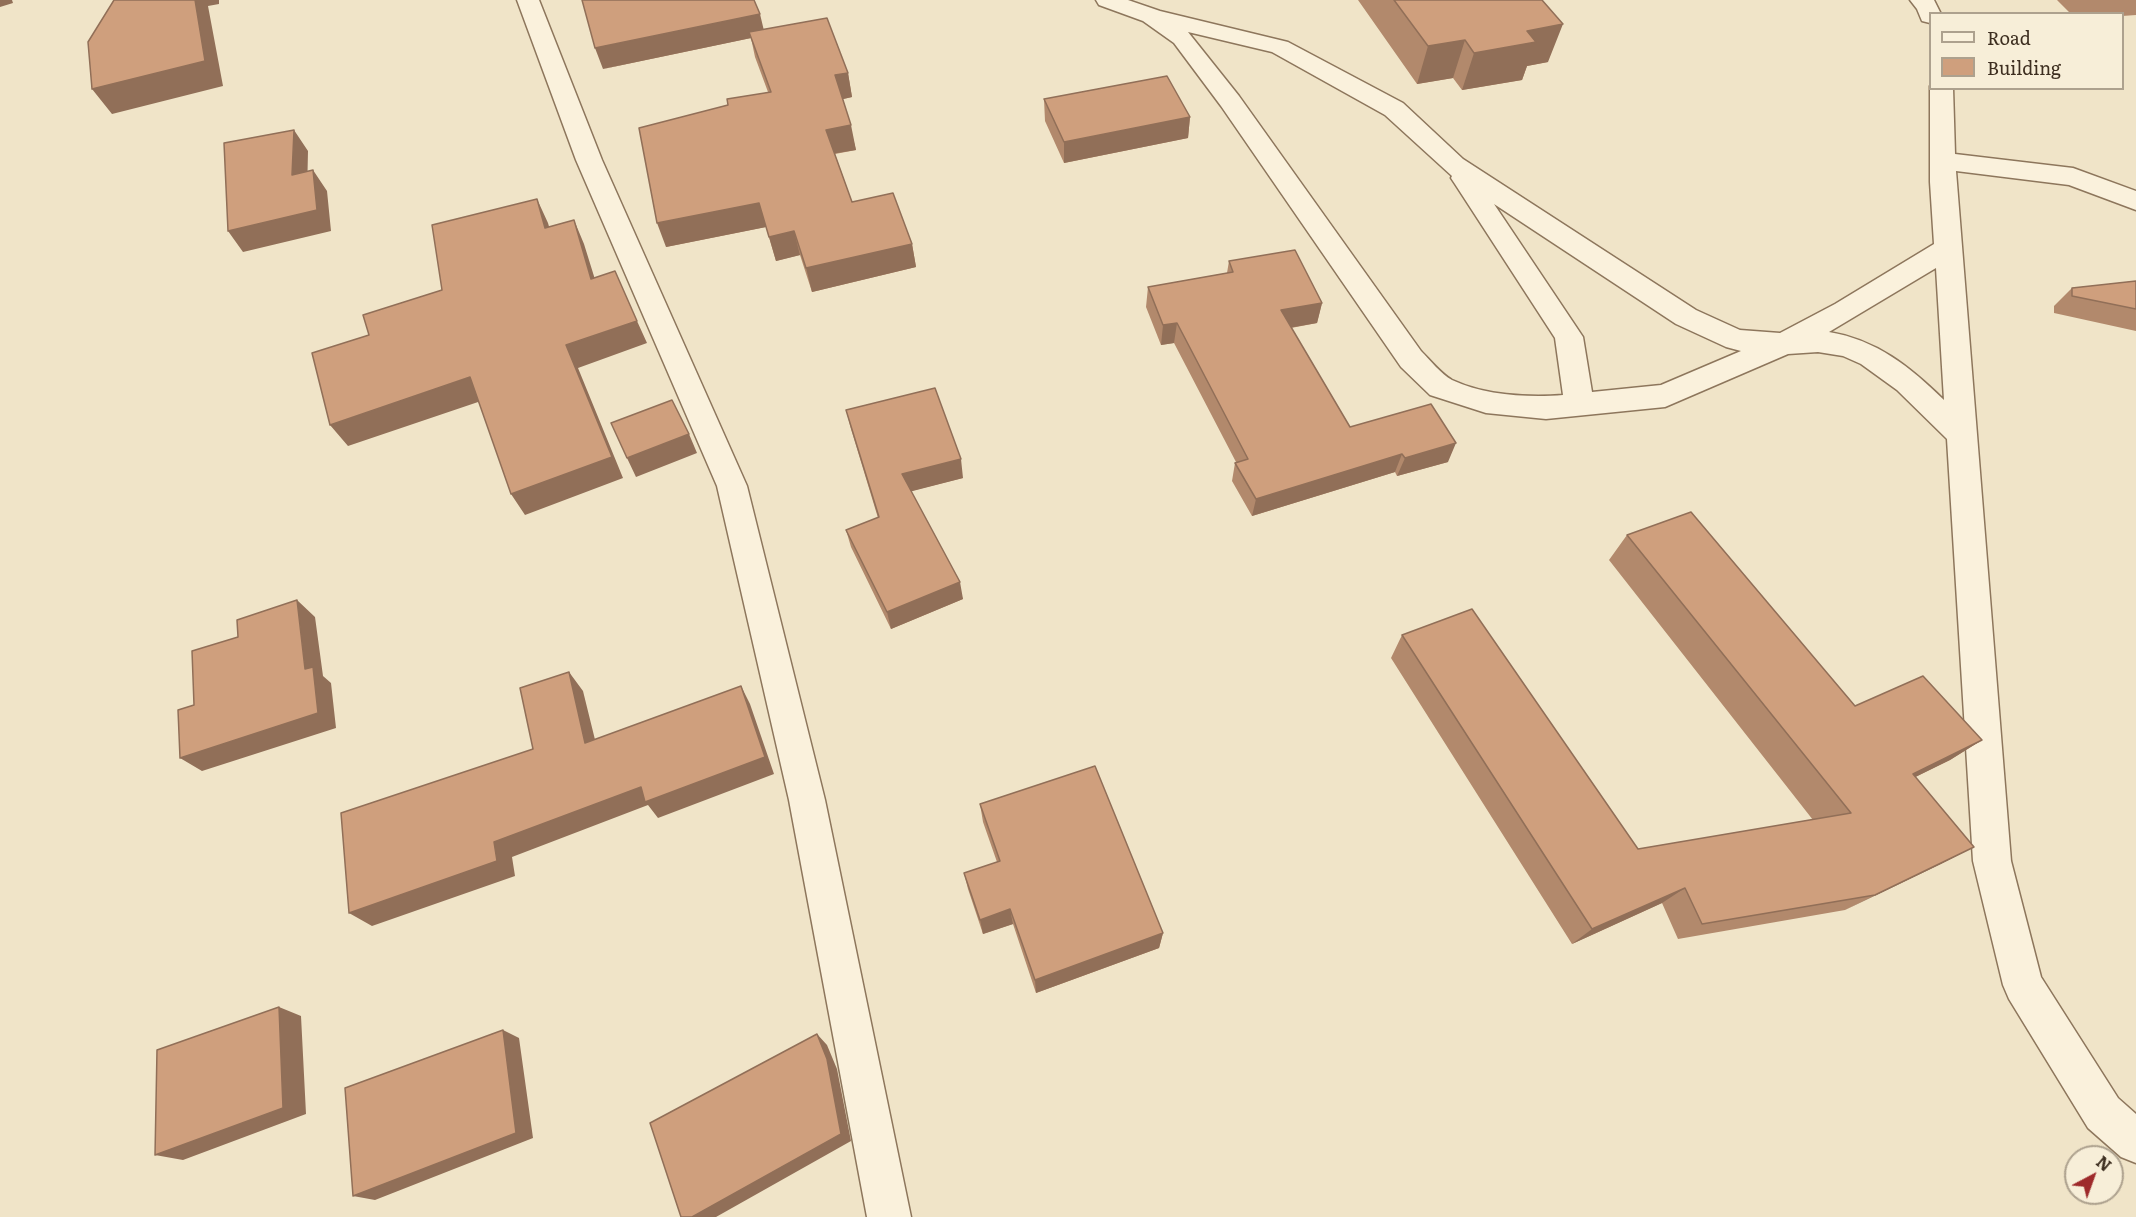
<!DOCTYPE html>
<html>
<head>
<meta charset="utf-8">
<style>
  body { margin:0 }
  #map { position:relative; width:2136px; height:1217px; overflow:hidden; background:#f0e4c8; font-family:Literata,serif }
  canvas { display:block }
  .legend { position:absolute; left:1929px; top:12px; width:195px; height:78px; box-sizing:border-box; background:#f7eed8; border:2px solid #ada18e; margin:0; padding:8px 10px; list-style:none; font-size:18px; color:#3d2e20 }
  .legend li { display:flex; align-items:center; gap:12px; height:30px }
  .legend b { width:30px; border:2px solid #ada18e }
  .north { position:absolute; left:2064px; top:1145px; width:60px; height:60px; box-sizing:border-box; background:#f7eed8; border:2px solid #ada18e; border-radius:50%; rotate:41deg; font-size:16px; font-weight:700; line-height:24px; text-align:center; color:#3d2e20 }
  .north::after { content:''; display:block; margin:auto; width:21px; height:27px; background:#9e2a2b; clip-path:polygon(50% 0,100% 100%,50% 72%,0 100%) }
</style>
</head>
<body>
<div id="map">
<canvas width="2136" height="1217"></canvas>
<ul class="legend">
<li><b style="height:8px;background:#faf1dc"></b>Road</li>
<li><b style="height:16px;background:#cf9f7d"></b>Building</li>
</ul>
<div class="north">N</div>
</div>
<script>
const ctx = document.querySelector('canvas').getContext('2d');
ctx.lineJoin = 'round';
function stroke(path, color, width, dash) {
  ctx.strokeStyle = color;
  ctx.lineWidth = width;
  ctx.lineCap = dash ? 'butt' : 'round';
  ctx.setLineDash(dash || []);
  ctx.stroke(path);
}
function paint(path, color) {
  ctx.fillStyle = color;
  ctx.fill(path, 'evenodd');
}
const minor = new Path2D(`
  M517,0H539L602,160L747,486L825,800L911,1217H867L789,800L717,486L576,160Z
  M1096,0H1128L1160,11L1288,42L1403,103L1463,159L1696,310L1740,330L1780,333L1835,304L1934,244L1930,182V86V88H1953L1955,154L2073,168L2136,191V210L2069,185L1956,171L2011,861L2041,977L2118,1098L2136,1114V1163L2121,1157L2088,1128L2009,999L2003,985L1973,861L1947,439L1897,390L1861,364L1843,356L1818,352L1788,354L1665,407L1546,419L1486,413L1430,395L1401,367L1221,106L1174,43L1143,21L1099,5ZM1188,32L1272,52L1385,115L1452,176L1451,178L1455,184L1555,338L1563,395C1528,398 1484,395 1452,380C1441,374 1430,360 1421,351L1239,96ZM1494,204L1676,324L1726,347L1741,351L1661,385L1592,392L1583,337ZM1936,268L1944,400C1910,367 1877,340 1829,332Z
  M1910,0H1934L1941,14H1930V23L1922,21L1917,9Z`);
stroke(minor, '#8d765c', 3);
paint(minor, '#faf1dc');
paint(new Path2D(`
  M1358,0H1542L1548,62L1527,66L1522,80L1462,90L1453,78L1417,84Z
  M2057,0H2136V15L2122,16V14H2071Z
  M764,30L848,73L852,97L843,99L856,150L835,154L852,202L912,244L916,267L812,292L800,255L776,261L766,227L666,247L728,105L768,92L755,57L751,38L603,69Z
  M1044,99L1190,117L1188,138L1064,163L1045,121Z
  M1229,261L1322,303L1317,323L1291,328L1350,427L1448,462L1397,476L1395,472L1252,516L1232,481L1235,463L1236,462L1174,343L1161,345L1146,307L1148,287L1227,273Z
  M2136,281V331L2054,313V306L2072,288Z
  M846,410L963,478L911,491L963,599L891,629L851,547L846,530L878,518L851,429Z
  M1627,535L1855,706L1982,740L1950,760L1915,777L1974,847L1845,910L1678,939L1662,903L1572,944L1391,658L1402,635L1638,849L1813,820L1609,560Z
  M980,804L1163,933L1159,948L1036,993L1013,924L983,934L968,889L964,873L997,862L983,822Z`), '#b2896c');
paint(new Path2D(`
  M0,0H12L13,3L0,7Z
  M195,0H219V4L208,6L223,86L112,114L92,89Z
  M760,14L765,35L749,32L751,38L603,69L595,48Z
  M1563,24L1548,62L1527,66L1522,80L1462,90L1474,53L1527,31Z
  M1465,40L1453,78L1417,84L1428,46Z
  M848,73L852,97L839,100L835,75Z
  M1190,117L1188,138L1064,163V142Z
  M851,125L856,150L831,154L826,130Z
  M294,130L308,151L307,195L292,175Z
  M313,170L327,191L331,231L243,252L228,231Z
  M537,199L548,223L556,251L545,228Z
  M759,203L766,227L666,247L657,223Z
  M574,220L584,244L602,302L591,279Z
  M794,231L800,255L776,261L769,237Z
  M912,244L916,267L812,292L806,268Z
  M1322,303L1317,323L1277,330L1281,310Z
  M637,321L647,343L578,368L623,478L525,515L511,494L566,345Z
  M1177,323L1174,343L1161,345L1163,325Z
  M470,377L484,400L348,446L330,425Z
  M689,434L697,453L636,477L627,458Z
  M1456,443L1448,462L1397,476L1405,458Z
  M1402,454L1395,472L1252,516L1256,499Z
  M961,459L963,478L905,493L902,474Z
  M960,582L963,599L891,629L887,612Z
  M297,600L315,617L323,676L331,683L336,728L202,771L180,758L305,669Z
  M569,672L583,691L600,760L585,743Z
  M741,686L750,704L774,774L658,818L648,805L512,857L515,876L372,926L349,913L494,842Z
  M1982,740L1950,760L1883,793L1913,774Z
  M1974,847L1941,864L1845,910L1875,895Z
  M1685,888L1662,903L1572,944L1592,929Z
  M1010,909L1013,924L983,934L980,920Z
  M1163,933L1159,948L1036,993L1035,980Z
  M279,1007L301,1016L306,1114L183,1160L155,1155Z
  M503,1030L519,1038L533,1138L375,1200L353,1196Z
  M817,1034L827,1045L837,1069L851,1141L716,1217H692Z`), '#916f58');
const building = new Path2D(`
  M114,0H195L205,61L92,89L88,42Z
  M582,0H754L760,14L595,48Z
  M1394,0H1542L1563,24L1527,31L1536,42L1474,53L1465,40L1428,46Z
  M827,18L848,73L835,75L851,125L826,130L852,202L893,193L912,244L806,268L794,231L769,237L759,203L657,223L639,128L728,105L727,99L771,92L749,32Z
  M1167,76L1190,117L1064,142L1044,99Z
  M294,130L292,175L313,170L317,210L228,231L224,143Z
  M537,199L545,228L574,220L591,279L615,271L637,321L566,345L612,457L511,494L470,377L330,425L312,353L369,335L363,315L442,290L432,225Z
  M1295,250L1322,303L1281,310L1350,427L1431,404L1456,443L1405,458L1402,454L1256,499L1235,463L1248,459L1177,323L1163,325L1148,287L1233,272L1229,261Z
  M2136,281V309L2072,296V288Z
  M935,388L961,459L902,474L960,582L887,612L846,530L879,517L846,410Z
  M672,400L689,434L627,458L611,423Z
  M1691,512L1855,706L1923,676L1982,740L1913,774L1974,847L1875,895L1702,924L1685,888L1592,929L1402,635L1472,609L1638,849L1851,813L1627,535Z
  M297,600L305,669L313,667L318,713L180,758L178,710L194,705L192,651L238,637L237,620Z
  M569,672L585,743L741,686L765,757L645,802L641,787L494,842L497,861L349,913L341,813L533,749L520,688Z
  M1095,766L1163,933L1035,980L1010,909L980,920L964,873L1000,861L980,804Z
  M279,1007L283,1108L155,1155L157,1050Z
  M503,1030L516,1133L353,1196L345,1088Z
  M817,1034L827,1059L841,1134L692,1217H681L650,1123Z`);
paint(building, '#cf9f7d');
stroke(building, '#916f58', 1.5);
</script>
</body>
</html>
